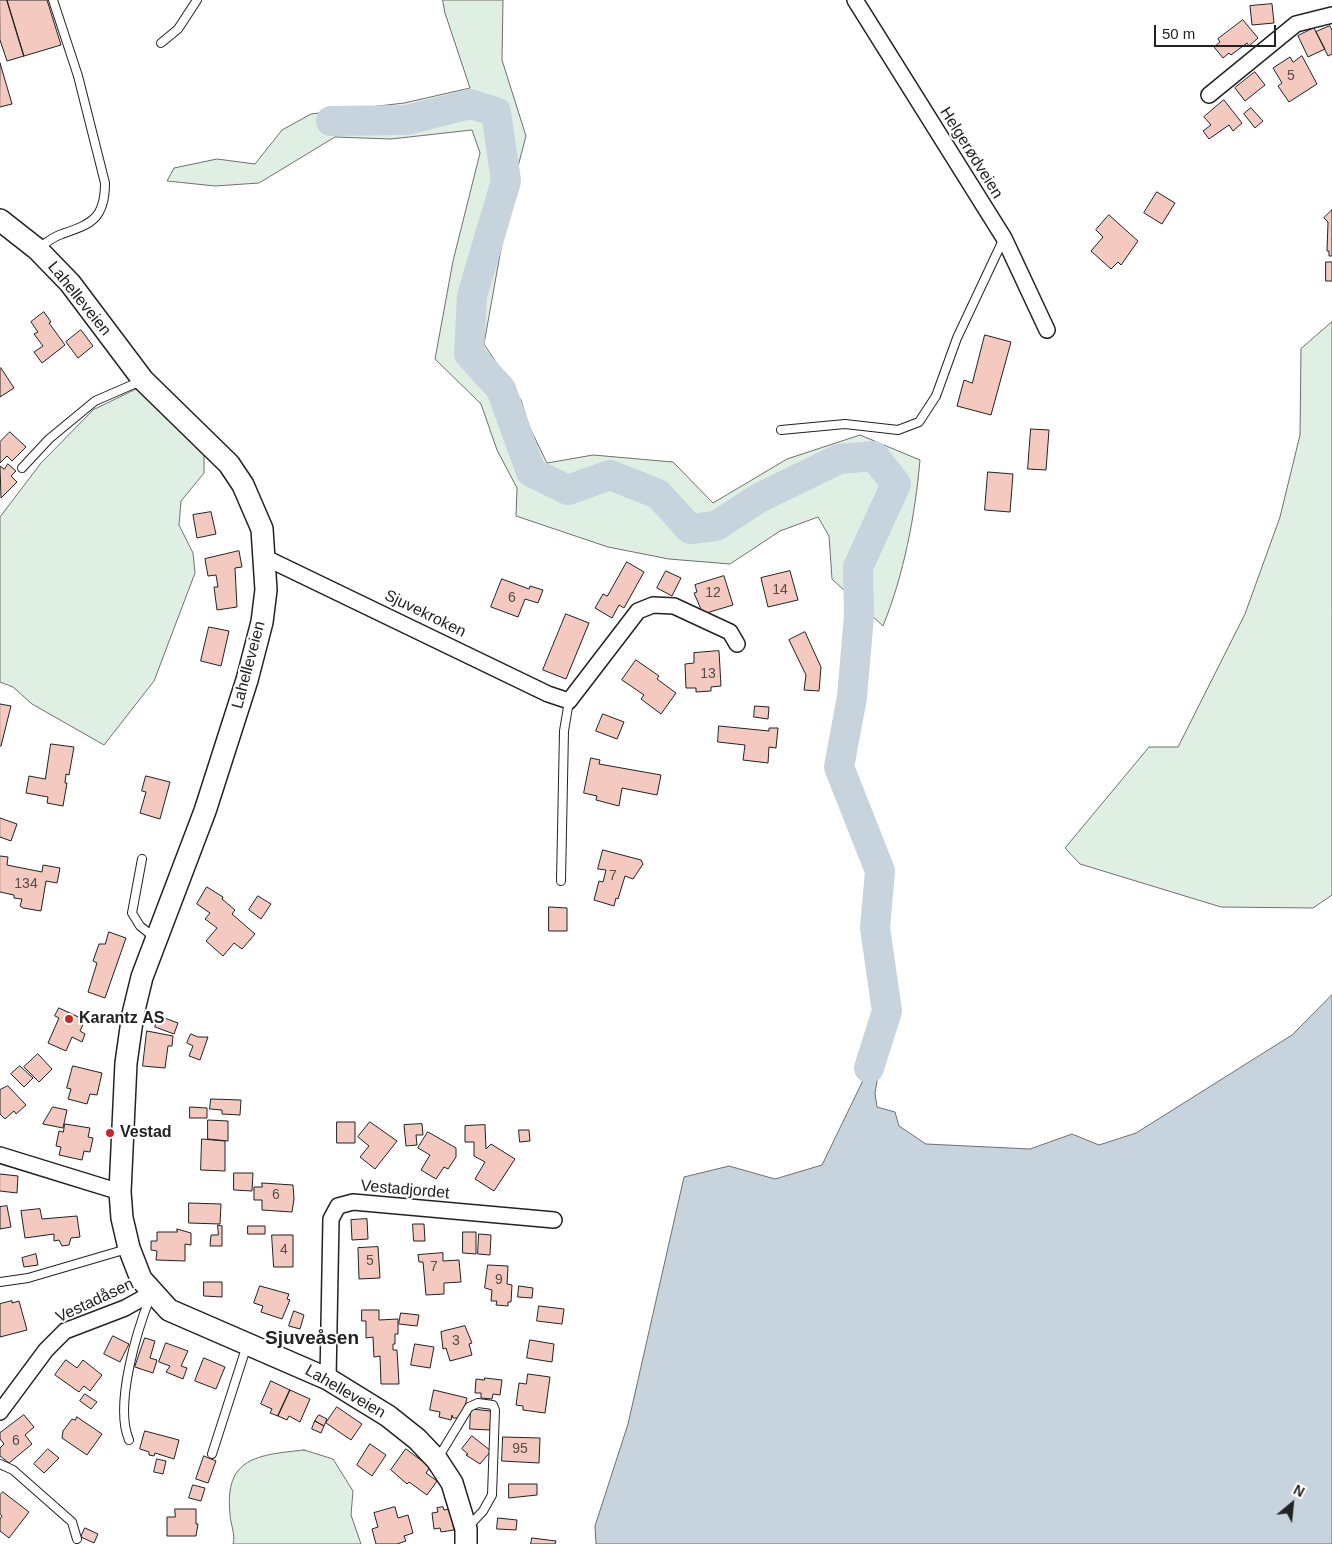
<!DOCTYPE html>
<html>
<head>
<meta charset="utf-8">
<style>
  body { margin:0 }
  #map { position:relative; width:1332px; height:1544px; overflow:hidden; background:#fff; font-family:Helvetica,sans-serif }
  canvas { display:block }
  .north { position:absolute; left:1267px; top:1479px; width:50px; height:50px; -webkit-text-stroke:4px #fff; paint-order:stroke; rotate:28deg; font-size:14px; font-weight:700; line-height:20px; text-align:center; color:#222 }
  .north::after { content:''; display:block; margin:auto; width:18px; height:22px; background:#222; clip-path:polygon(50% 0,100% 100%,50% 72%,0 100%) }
  .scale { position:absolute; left:1154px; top:25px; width:122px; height:22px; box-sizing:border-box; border:2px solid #222; border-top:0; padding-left:6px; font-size:15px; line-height:18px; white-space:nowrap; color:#222; -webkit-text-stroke:4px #fff; paint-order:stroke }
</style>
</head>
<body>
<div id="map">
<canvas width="1332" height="1544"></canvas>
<div class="north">N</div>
<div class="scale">50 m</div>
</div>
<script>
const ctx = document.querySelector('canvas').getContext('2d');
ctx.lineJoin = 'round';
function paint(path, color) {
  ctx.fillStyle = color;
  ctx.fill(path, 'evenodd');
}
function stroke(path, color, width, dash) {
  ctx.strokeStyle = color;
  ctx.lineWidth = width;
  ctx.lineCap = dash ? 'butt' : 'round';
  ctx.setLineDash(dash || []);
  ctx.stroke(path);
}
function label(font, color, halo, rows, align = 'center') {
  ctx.font = font + ' Helvetica,sans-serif';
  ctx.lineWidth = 4;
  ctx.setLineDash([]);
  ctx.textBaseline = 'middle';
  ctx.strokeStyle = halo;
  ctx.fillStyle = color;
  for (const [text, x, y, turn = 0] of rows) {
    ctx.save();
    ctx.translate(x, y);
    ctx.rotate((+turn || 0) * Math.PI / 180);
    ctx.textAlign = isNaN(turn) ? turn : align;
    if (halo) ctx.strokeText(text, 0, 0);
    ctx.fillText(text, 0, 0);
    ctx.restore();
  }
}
const green = new Path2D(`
  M443,0H503L502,60L526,136L511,193L484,344L521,400L529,426L547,463L593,455L673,462L713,503L787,459L860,435L920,460C915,516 904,574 883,626L832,579L829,536L818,517L780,531L730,564L669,559L608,547L516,516L517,488L497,450L481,404L435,359L453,261L480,153L472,130L391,139L335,137L259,183L215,186L167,181L174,168L217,159L255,164L282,130L311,114L404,103L470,88L445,13Z
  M1332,322V895L1313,908L1221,907L1080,864L1065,848L1149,747H1178L1245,614L1280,517L1300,435L1301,349Z
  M139,388L204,455V473L181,501L179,525L193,553L195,573L154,681L104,745L32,704L13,687L0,682V517L41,463L93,410Z
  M304,1450L333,1459L353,1491L351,1515L361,1544H233C236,1535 230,1523 230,1514C224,1457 258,1455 304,1450Z`);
paint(green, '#e0efe3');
stroke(green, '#6f6f6f', 1);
const water = new Path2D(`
  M1332,995V1544H596L595,1526L628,1424L684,1177L729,1166L775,1179L822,1165L869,1068L879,1069L875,1093L877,1107L895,1112L899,1126L926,1144L1030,1149L1072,1134L1099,1145L1136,1133L1292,1035Z`);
paint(water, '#c7d3dd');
stroke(water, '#6f6f6f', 1);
stroke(new Path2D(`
  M331,121L407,120L470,104L496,112L506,181L472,296L469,354L501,389L531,472L568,490L610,475L658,494L690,529L716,526L759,498L839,459L874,456L896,484L858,567L859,616L852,697L839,767L880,871L875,928L887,1011L869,1068`), '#c7d3dd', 30);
const building = new Path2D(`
  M0,0H7L24,56L7,61L0,40Z
  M7,0H47L61,45L24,56Z
  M1272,4L1274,23L1252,25L1250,6Z
  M1243,20L1258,38L1249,46L1247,43L1231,55L1229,53L1223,58L1214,47L1220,42L1218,39Z
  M1330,26L1332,30V54L1328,56L1316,32Z
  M1314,28L1325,49L1308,57L1298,36Z
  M1302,56L1317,84L1289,102L1278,86L1282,83L1273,68L1290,57L1293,62Z
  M0,63L12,104L0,107Z
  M1255,72L1265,85L1245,101L1235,88Z
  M1224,100L1242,123L1233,131L1229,125L1209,139L1203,131L1211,125L1204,117Z
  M1251,108L1263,121L1255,128L1244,114Z
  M1157,192L1175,203L1162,224L1144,213Z
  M1332,210V256H1329V251H1327L1328,222L1324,218Z
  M1109,215L1138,241L1121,265L1118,262L1111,269L1091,251L1103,237L1096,230Z
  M1326,262H1332V281H1326Z
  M44,312L51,322L49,323L65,345L42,363L34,352L43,346L34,334L38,332L31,322Z
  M81,330L93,346L78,358L66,342Z
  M985,335L1011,342L991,415L957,406L964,380L972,383Z
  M1,368L14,388L0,397V369Z
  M1031,429L1049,430L1046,470L1028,469Z
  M10,432L26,447L12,461L7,456L0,463V442Z
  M8,464L16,471L11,476L17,482L1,498L0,466L4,469Z
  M988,472L1013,474L1010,512L985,510Z
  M211,512L216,534L197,538L193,515Z
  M239,551L242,567L235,568L237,607L217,610L214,587H218L216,575L208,576L205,559Z
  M627,562L644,572L624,608L619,605L612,618L595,608L603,594L607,596Z
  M666,571L681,578L672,596L657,588Z
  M790,571L798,600L768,607L761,578Z
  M724,576L733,605L703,614L694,593L697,592L695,585Z
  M502,579L529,589L530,586L543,590L538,603L525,599L518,617L491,607Z
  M566,614L589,623L566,679L543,670Z
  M209,627L229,631L221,666L201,661Z
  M805,632L821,667L819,691L804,690L806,675L789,640Z
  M719,651L721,686L711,687V691L696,692V688H686L685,664L694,663V653Z
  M636,660L659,676L657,679L676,693L661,714L641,699L644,695L622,680Z
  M0,704L11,706L1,746H0Z
  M755,706L769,707L768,719L754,717Z
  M603,714L624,722L617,739L596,731Z
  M719,726L769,731V728H778L776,748L769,747L768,763L743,760L745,745L718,742Z
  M51,744L74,747L69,775L66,774L65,783H67L63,806L47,803L48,797L26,793L29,776L45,779Z
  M591,758L600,760L599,764L661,775L657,795L622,788L619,806L596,800L597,796L584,793Z
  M146,776L170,782L160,819L140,813L146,792L142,791Z
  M0,818L17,824L11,841L0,837Z
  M603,850L641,860L643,864L633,879L625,876L618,899L616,898L614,906L594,900L599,881L603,882L606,870L598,869Z
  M0,856L8,857L7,865L42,872L43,865L60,868L57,883L46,881L41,911L23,908L20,906L22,899L14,898V895L0,892Z
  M207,887L223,897L222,899L235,910L232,914L255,934L242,949L234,943L223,956L206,941L217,928L205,919L210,913L197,904Z
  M258,896L271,904L261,919L249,910Z
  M549,907L567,908V931H549Z
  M109,932L126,938L105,998L88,992L97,963L93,961L99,944H105Z
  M59,1008L85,1020L80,1031L85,1034L82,1042L72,1037L66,1051L48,1043L59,1018L55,1016Z
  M159,1016L178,1023L174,1034L155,1027Z
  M147,1031L173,1036L172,1046H168L165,1068L143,1066Z
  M191,1034L198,1037H208L200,1060L189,1056L193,1046L187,1043Z
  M38,1054L52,1069L39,1082L24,1067Z
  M20,1066L33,1078L24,1087L11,1074Z
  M73,1066L102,1073L97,1095L90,1094L87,1104L68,1099L71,1089L67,1088Z
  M8,1086L26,1105L16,1114L14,1111L5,1119L0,1114V1090Z
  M211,1099L241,1100L240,1115L222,1114V1110L210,1109Z
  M53,1107L67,1110L63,1128L43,1124Z
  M190,1107L207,1108V1118H190Z
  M208,1120L228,1121V1141L208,1139Z
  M337,1122H355V1143H337Z
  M370,1122L397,1141L375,1169L360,1157L369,1146L358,1137Z
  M65,1124L90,1128L88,1137L93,1138L90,1152L84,1151L82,1160L59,1155L61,1147L56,1146L59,1131L63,1132Z
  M422,1124L423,1135H416L417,1145L406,1146L404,1125Z
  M485,1125L486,1149L491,1144L515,1159L494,1191L475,1179L485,1162L474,1156V1142H465V1126Z
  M519,1130H529L530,1141L520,1142Z
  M428,1132L456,1148V1157L448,1169L444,1167L436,1179L421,1170L430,1155L418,1148Z
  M202,1139L225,1141V1171L201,1170Z
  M234,1173H253L252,1191L234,1190Z
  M0,1174L18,1176L17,1193L0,1191Z
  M262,1183L293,1185L294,1199L292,1212L262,1210V1200H254V1187H262Z
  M189,1203L221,1204L220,1224L189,1223Z
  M7,1206L11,1227L0,1229V1207Z
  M40,1209L42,1219L77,1216L80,1237L71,1238L69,1245L62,1246L59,1240L54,1241V1234L25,1238L21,1211Z
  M367,1219L368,1239L352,1240L351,1220Z
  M413,1224H424L425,1241H414Z
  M218,1225L222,1226V1246H210L211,1235H218Z
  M248,1226H265V1234H248Z
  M177,1229L191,1233V1245L185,1244V1261L156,1260L157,1251L151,1250V1241H157V1232H177Z
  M463,1232H476V1254L463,1253Z
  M479,1234L491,1235L490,1255L478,1254Z
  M272,1235H293V1267H274Z
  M378,1247L380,1278L359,1279L358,1248Z
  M443,1253V1261L459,1260L461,1282L444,1283V1294L426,1295L423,1262H419L418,1255Z
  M36,1254L38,1265L24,1267L22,1258Z
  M488,1265L508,1266L507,1284L512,1285L511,1302H508V1306L496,1305L497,1301H491L492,1290L485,1288Z
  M204,1282H222V1297L204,1296Z
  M260,1286L289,1294L287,1299L290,1300L282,1319L261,1312L263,1306L254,1303Z
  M519,1286L533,1288L532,1298L518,1297Z
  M12,1301V1303L19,1301L27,1330L0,1337V1304Z
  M539,1306L564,1309L562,1324L537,1321Z
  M362,1310H379V1320L398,1319V1334H395V1344H393V1350H397L399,1384H381L380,1356L374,1357L373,1337L366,1338V1321H362Z
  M294,1311L304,1315L300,1329L289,1326Z
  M401,1313L419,1315L417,1326L399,1324Z
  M465,1326L472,1343L469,1344L472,1355L450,1361L446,1348L443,1349L441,1332Z
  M113,1336L129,1344L120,1362L104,1354Z
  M145,1338L155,1341L150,1358L157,1360L153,1373L135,1367Z
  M530,1340L554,1344L552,1362L527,1358Z
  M166,1343L188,1351L181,1366L187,1368L183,1379L166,1372L170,1366L159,1362Z
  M415,1344L434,1347L430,1368L411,1365Z
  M204,1358L225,1367L216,1389L195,1381Z
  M66,1360L77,1368L83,1360L102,1375L90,1391L84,1386L79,1392L55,1375Z
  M528,1374L550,1377L545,1413L523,1410V1406L516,1405L519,1383L526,1384Z
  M485,1378L502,1380L500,1395L493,1394L492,1399L481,1398V1393H475L476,1379L484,1380Z
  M271,1381L290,1390L278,1416L270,1413L272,1409L261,1404Z
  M290,1390L310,1399L300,1422L289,1416L287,1420L278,1416Z
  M434,1390L467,1398L462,1418H453L452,1415L451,1420L439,1417L440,1412L430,1410Z
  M85,1394L97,1402L91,1409L80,1401Z
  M337,1407L362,1424L351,1440L326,1423Z
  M471,1409L491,1411L490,1430L470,1429Z
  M24,1415L34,1427L25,1435L32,1444L9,1463L0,1456V1448L4,1444L0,1439V1433Z
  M319,1415L327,1419L324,1426L315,1421Z
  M77,1417L102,1434L87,1455L62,1438L63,1431L72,1419L75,1420Z
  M315,1421L324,1426L321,1433L312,1429Z
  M145,1431L179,1440L174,1459L155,1453L154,1456L149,1455V1452L140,1449Z
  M472,1436L491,1451L480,1464L466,1455L468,1454L462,1449Z
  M503,1437L540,1438L539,1463L502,1461Z
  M370,1444L386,1455L372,1476L357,1465Z
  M48,1449L59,1458L44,1473L34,1464Z
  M406,1449L430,1467L426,1473L437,1481L427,1495L409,1482L407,1484L391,1470Z
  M204,1456L216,1461L208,1483L196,1479Z
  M157,1459L166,1461L163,1474L154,1472Z
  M509,1484H537V1495L509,1498Z
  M193,1485L205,1488L201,1501L189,1498Z
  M3,1492L29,1512L9,1538L0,1531V1519L2,1516L0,1514V1495Z
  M395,1507L398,1518L408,1515L413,1533L404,1536L406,1541L397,1544H376L372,1529L378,1527L374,1513Z
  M443,1507L444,1510L451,1509L456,1525H453L454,1530L441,1532L440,1528L434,1529L432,1513L438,1512L437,1508Z
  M175,1509H196V1524H198L196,1536H167V1517H175Z
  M498,1518L517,1520L516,1530L497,1529Z
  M85,1528L98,1534L94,1543L81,1537Z
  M532,1538L556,1541L555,1544H531Z`);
paint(building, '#f3c9c0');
stroke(building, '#222', 1);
const lane = new Path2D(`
  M161,43L178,29L197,0
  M39,248C46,243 54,236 62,234C92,224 105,218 105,183L78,76L53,0
  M781,430L845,424L898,430L919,422L936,396L957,338L1004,238
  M22,468L49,439L95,401L141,381
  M142,859L132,913L140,926L155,938
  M561,881L564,731L569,701
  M0,1282L28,1278L127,1249
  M129,1440C114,1405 137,1330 151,1295
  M212,1454L247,1345
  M438,1458L469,1407L478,1403L493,1405L495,1410L492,1495L483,1511L467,1528
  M0,1464L13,1470L72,1522L77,1539`);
const street = new Path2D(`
  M855,0L1004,238L1047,330
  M1209,95L1296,24L1332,15
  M266,558L548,694L569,701L638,611L653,605L674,606L730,632L737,644
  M0,1155L120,1192
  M328,1379L331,1219L338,1206L353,1202L554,1220
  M0,1412L46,1350L65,1331L125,1308L152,1293`);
const secondary = new Path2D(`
  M0,220L37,249L70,283L143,380L229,464L243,485L262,529L266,590L262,622L247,680L205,811L142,977L133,1014L126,1063L120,1192L122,1218L129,1248L141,1279L169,1310L328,1379L388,1416L417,1439L437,1460L452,1483L466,1529V1544`);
stroke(lane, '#222', 10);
stroke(street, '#222', 18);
stroke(secondary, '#222', 24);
stroke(lane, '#fff', 8);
stroke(street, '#fff', 15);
stroke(secondary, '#fff', 21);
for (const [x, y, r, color] of [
  [69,1019,5,"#c62828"],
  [110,1133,5,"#c62828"]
]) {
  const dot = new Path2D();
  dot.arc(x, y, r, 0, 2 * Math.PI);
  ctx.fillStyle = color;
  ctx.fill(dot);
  stroke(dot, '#fff', 2);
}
label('14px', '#564c4a', null, [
  ["5",1291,76],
  ["14",780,590],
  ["12",713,593],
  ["6",512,598],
  ["13",708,674],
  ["7",613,876],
  ["134",26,884],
  ["6",276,1195],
  ["4",284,1250],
  ["5",370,1261],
  ["7",434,1267],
  ["9",499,1280],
  ["3",456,1341],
  ["6",16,1441],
  ["95",520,1449]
]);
label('16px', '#222', '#fff', [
  ["Helgerødveien",971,153,58],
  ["Lahelleveien",79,299,51],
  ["Sjuvekroken",425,614,26],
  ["Lahelleveien",249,665,-75],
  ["Vestadjordet",405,1190,5],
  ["Vestadåsen",95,1301,-25],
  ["Lahelleveien",345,1392,30]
]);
label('bold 16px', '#222', '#fff', [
  ["Karantz AS",79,1019],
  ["Vestad",120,1133]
], 'left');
label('bold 19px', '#222', '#fff', [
  ["Sjuveåsen",312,1339]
]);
</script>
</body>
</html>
